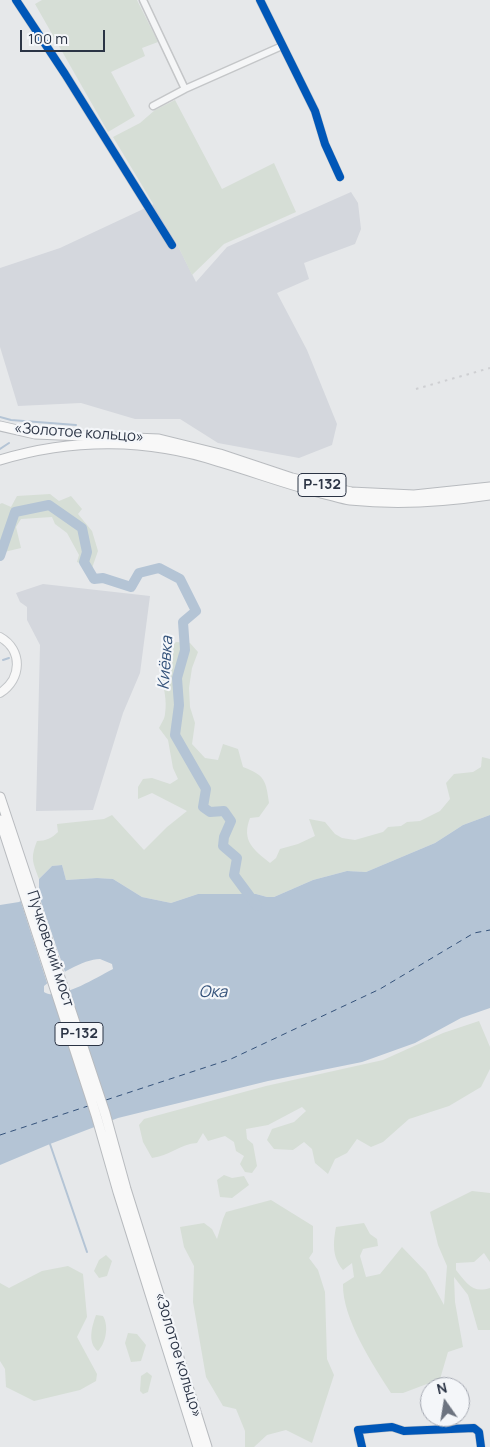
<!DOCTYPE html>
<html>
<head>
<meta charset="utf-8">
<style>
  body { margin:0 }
  #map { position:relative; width:490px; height:1447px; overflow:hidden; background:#e6e8ea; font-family:Manrope,sans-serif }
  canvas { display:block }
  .north { position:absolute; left:420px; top:1377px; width:50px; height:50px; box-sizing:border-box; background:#f4f6f9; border:1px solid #a4a8b1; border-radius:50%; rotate:347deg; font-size:14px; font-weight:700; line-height:20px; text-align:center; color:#2b3445 }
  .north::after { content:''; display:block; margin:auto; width:18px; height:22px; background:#6c737f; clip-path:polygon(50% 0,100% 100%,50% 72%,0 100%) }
  .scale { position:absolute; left:20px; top:30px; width:85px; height:22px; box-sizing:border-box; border:2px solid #2b3445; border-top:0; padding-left:6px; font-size:15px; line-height:18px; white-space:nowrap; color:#2b3445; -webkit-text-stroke:4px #f4f6f9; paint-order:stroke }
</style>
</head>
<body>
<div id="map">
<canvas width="490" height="1447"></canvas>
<div class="north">N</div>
<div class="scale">100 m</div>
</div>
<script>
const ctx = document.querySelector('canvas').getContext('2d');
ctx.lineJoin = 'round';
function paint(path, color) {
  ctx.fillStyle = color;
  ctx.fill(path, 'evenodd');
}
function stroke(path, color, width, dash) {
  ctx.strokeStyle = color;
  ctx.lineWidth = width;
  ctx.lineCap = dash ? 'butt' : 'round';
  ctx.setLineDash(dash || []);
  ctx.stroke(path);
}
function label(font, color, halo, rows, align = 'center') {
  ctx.font = font + ' Manrope,sans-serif';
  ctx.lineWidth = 4.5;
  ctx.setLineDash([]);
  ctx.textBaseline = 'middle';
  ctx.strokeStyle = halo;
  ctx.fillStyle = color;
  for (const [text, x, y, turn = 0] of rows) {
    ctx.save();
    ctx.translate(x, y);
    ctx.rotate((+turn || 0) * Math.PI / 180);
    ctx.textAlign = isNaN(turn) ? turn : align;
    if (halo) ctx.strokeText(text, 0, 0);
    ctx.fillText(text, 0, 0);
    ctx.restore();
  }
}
paint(new Path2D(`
  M351,192L358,203L361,229L355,244L304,263L309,279L277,293L307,350L337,424L332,445L299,458L218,443L180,419H135L81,403L18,406L0,347V268L60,248L154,204L176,242L196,282L227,247Z
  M43,584L150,596L140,673L123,713L93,810L36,811L40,645L27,620V607L20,602L16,593Z`), '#d4d7dd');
paint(new Path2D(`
  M42,0H137L158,42L142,48L145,56L111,72L135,116L108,132L35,4Z
  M175,100L222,189L274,163L296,212L224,244L192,275L176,242L113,137L140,123L155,110Z
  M50,494L59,501L71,496L82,509L78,514L92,531L98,551L92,568L77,562L79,555L67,533L55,524L52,517L21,519L16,527L21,548L0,553V504L2,503L11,507L17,496Z
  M176,642L190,643L198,652L192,668L189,688L190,707L195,723L192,744L205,758L218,760L223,744L238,749L243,767C265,775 266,781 269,803L259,817L250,818C241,841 254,850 270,863L276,858L280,849L298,844L315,836L309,819L325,822L335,834L342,838L355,840L383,832L388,827L401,826L407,822L420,821L440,811L450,799L446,783L454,774L473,772L481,767L482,757L490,759V815L463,825L435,843L366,872L347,871L313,880L274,897H267L256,894H198L171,903L142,897L113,879L97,878L66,880L62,865L52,866L39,879C33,862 30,859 37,841C46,841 52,838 58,832L57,824L104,819L112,815L144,850L167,827L187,811L152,793L138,799V787L143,779L152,778L170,784L178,779L173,768L168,740L159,728C161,724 165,718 165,714C170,686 148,664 176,642Z
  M479,1021L490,1047V1069L481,1087L449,1106L409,1119L383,1142L371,1147L357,1139L347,1153L335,1159L328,1174L315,1163L312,1149L304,1142L293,1150L274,1149L267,1140L272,1129L294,1122L306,1111L302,1107L268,1125L246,1129L247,1139L253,1144L257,1166L252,1173L245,1172L240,1164L244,1156L236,1151L234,1142L225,1136L208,1141L203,1133L197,1143C180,1144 169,1156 152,1158L143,1142L139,1125L144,1119L266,1086L383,1060L443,1033Z
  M224,1175L232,1178L244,1176L249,1185L232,1198L220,1197L217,1180Z
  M472,1191L490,1193V1262L484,1253L474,1262L456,1263V1270C466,1282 472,1294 490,1288V1330H478L468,1295L454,1277L455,1302L463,1347L448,1352L440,1379L403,1393H391C373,1365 342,1318 343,1284L354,1277L352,1263L343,1270C332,1257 333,1243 336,1227L364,1223L370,1234L377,1239L378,1246L363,1249L360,1256L366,1277L380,1274L402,1247L426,1272L444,1305L447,1266L438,1245L430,1212Z
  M271,1200L313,1226V1252L309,1258L318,1270L325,1292L327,1359L334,1375L312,1443L286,1430L267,1435L254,1447H245V1431L236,1409L223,1406L206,1377L193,1302L194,1266L184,1247L180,1227L204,1223L212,1229L217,1239L223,1219L226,1212Z
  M106,1255L112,1261L107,1276L99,1278L94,1271L99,1260Z
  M68,1266L83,1274L87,1317L77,1337L97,1374L96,1381L80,1390L34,1401L6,1387L5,1369L0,1361V1283L9,1288L42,1271Z
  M96,1315L103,1316C109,1326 106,1343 98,1351C87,1343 92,1326 96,1315Z
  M128,1333L137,1334L146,1345L141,1361L131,1362L125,1343Z
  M147,1372L152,1376L148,1392L143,1394L140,1391L141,1376Z`), '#d6ded6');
paint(new Path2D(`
  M490,815V1008L461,1018L415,1043L362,1062L268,1081L118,1118L50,1144L0,1165V905L19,902L39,889V879L52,866L62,865L66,880L97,878L113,879L142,897L171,903L198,894H256L267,897H274L313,880L347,871L366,872L435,843L463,825ZM100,959L112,964L113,969C99,976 58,1002 44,992V986C57,976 83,959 100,959Z`), '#b4c4d5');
paint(new Path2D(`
  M36,887L66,975L48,986L20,899Z`), '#e6e8ea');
stroke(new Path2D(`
  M0,417L11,420L76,425
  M0,449L9,443
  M3,660L9,658
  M50,1144L87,1252`), '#b4c4d5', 2);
stroke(new Path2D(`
  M0,556L15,512L49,505L82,528L87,552L84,562L94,579L103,578L131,587L139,573L159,568L180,579L196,611L183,622L185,650L177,678L179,705L175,735L206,789L203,807L210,812L224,811L231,821L224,837L223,846L237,858L234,875L257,906`), '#b4c4d5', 10);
stroke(new Path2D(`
  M106,1100L231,1059L380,989L474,933L490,930
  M0,1135L88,1106`), '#34527a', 1, [6, 5]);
const minor = new Path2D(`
  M16,0L65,74L172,245
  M143,0L185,89
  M260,0L315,111L325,144L340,177
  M153,106L185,89L282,46
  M362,1447L358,1430L392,1427L404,1431L474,1428L479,1432L481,1447`);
const major = new Path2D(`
  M0,637C23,650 22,679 0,693`);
const highway = new Path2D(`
  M0,426L35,434L159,439L220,454L292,478L351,492L414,495L490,487
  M0,460C72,438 148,438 220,462C254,472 286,484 321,493C331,495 341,499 350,500C397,505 444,502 490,495
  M0,797L105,1113L126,1189L207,1447
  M0,820L96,1115L118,1192L198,1447`);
stroke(minor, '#c4c6c8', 9);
stroke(major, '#c2c5c8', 10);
stroke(highway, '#b8bbbf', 11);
stroke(minor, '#f5f6f7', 6);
stroke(major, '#f8f8f8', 8);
stroke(highway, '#f8f8f8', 9);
stroke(new Path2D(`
  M416,389L490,368`), '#cecfd2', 2, [2.5, 5]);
stroke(new Path2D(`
  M16,0L65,74L172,245
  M260,0L315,111L325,144L340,177
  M362,1447L358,1430L392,1427L404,1431L474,1428L479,1432L481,1447`), '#0057b8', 8);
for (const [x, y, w] of [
  [322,485,48],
  [79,1034,48]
]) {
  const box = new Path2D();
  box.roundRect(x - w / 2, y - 11.5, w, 23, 4);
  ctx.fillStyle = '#f4f6f9';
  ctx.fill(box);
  stroke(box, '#2b3445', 1);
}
label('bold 14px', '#2b3445', null, [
  ["Р-132",322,485],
  ["Р-132",79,1034]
]);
label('15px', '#2b3445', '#f4f6f9', [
  ["«Золотое кольцо»",79,433,4],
  ["Пучковский мост",50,949,72],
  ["«Золотое кольцо»",178,1355,73]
]);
label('italic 16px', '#34527a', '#f4f6f9', [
  ["Киёвка",166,663,-86],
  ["Ока",213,993]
]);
</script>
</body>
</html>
